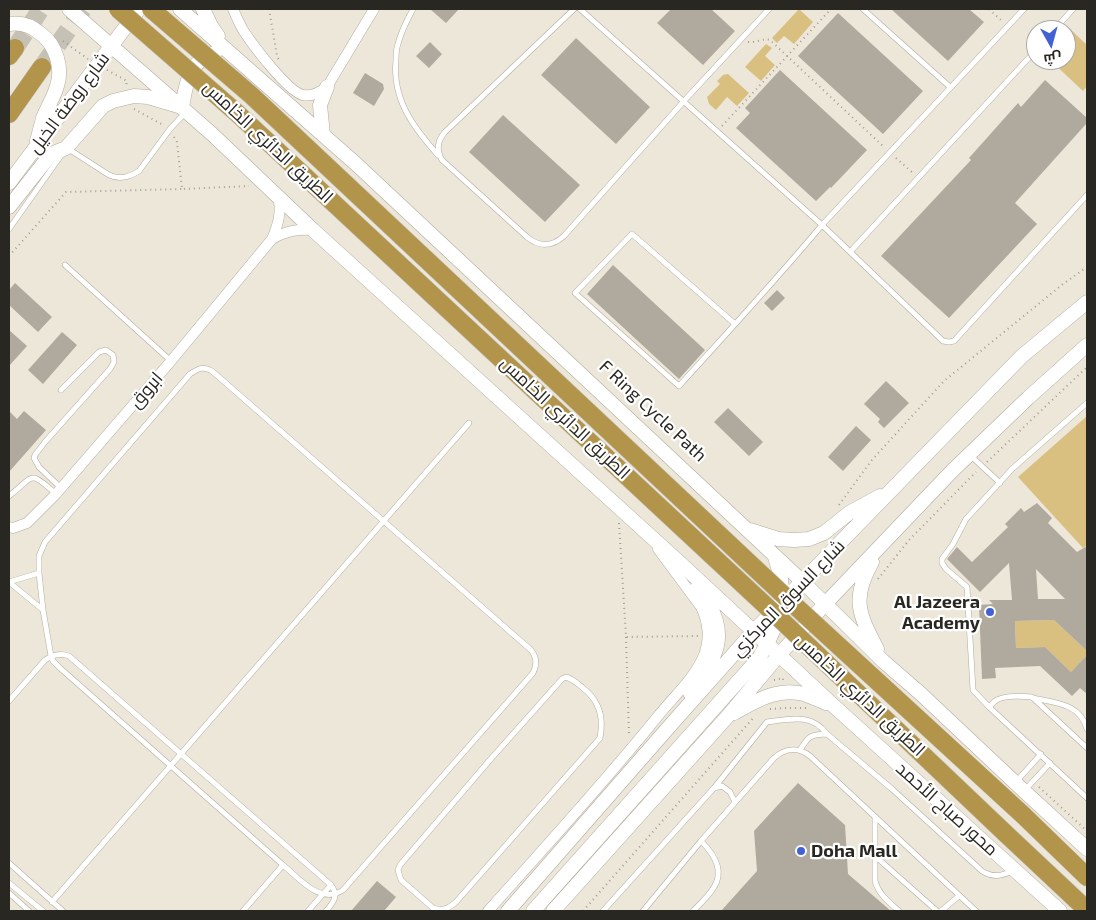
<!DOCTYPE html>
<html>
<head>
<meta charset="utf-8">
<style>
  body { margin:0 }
  #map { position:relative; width:1096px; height:920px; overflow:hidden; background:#ede7da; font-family:"Exo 2",Cairo,sans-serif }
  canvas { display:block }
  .frame { position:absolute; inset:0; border:10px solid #292722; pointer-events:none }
  .north { position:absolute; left:1026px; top:20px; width:50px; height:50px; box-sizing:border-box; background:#fff; border:1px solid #a9a9a7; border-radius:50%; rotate:173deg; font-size:14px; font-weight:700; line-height:20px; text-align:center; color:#292722 }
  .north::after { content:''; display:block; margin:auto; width:18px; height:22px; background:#4261d3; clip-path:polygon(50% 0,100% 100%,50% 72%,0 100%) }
</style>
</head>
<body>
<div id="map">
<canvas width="1096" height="920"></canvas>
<div class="frame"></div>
<div class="north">ش</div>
</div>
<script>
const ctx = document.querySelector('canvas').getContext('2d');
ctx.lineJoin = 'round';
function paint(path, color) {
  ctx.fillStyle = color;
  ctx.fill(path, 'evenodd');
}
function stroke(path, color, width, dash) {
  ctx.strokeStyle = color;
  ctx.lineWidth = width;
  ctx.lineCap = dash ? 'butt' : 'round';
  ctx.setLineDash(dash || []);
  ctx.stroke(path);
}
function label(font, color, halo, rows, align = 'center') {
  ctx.font = font + ' "Exo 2",Cairo,sans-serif';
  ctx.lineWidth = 4.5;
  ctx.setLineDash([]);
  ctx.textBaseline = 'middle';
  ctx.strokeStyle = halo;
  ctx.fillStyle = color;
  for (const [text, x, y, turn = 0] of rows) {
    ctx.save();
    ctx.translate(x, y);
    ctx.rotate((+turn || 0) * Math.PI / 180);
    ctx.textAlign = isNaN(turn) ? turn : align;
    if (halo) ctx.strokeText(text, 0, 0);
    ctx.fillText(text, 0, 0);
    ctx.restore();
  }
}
paint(new Path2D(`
  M799,9L813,22L794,44L784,36L777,43L772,38Z
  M1069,28L1087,45V86L1083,91L1050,60H1066V31Z
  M766,44L772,48L765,56L775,65L761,81L745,67Z
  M728,74L749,93L737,106L727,97L716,110L709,104L707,97L720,84L717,81L723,75Z
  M1087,416V545L1083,548L1018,477Z
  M1054,620L1087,651V655L1071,672L1045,647L1016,648L1015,621Z`), '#d9c080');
paint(new Path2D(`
  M430,9H459L446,23Z
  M671,9H711L735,31L703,65L657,23Z
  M891,9H969L984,22L948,61Z
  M838,13L923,91L883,134L798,56Z
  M576,38L650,107L616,144L541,75Z
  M430,42L442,54L429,68L416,56Z
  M780,70L867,150L831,188L830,187L816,201L736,128L750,113L745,108Z
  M365,73L383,84L384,89L374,106L353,93Z
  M1045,80L1087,118V123L1015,203L1037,224L949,318L881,256L971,160L969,158L1018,103L1021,107Z
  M503,115L580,185L545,222L469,152Z
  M613,265L705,350L679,379L587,294Z
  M15,283L52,317L38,332L9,305V290Z
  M777,290L785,298L772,311L764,303Z
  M9,330L27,346L9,366Z
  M62,332L77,345L43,384L28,370Z
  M886,381L909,403L884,428L878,422L880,419L864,404Z
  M728,408L763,442L749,456L714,422Z
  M9,411L17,419L24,411L46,430L9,472Z
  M856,426L871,440L843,471L828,457Z
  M1037,503L1052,518L1048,523L1077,552L1087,546V651L1054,620L1015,621L1016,648L1045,647L1071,672L1087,655V694L1080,688L1072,696L1040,666L995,668L996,678L982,679L979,605L993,604L989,600H1012L1009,563L980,592L947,559L957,547L972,562L1008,527L1005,524L1021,508L1024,512ZM1036,569L1065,599H1038Z
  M798,783L845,825L848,874L891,911H721L757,871L754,831Z
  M377,881L396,897L384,911H351Z`), '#afaa9d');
stroke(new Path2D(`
  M15,48L41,9
  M42,67L83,9`), '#c6c1b5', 18, [18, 9]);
const lane = new Path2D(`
  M413,9C407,20 401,32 398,44C396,49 396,55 396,60C392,99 413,127 438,155
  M574,9L445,132C437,141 436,150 442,160L527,237C539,247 552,247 564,236L684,101L769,9
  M580,9L822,225L943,341L949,342L954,341L1087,195
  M863,9L950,87
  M1054,30L1073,9
  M67,148L109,175C120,180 129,177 139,171L170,129L185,113
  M9,229L62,154
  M850,252L1036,50
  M65,265L171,361
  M735,324L632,234L575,293L679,386C727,333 776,280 822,225L1024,9
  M1087,403L1012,469L966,519L953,544L942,559V563L946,569L967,587L973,690L989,707L1087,798
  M971,456L1000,483
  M61,488L39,467L34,458L35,455L45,442L110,369L114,362L113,355L106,350L99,352L61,390
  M9,496C35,476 28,469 56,494
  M9,582L43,610L51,656L53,661L60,668L283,865C300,879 320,905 343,890L533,673C537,664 537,658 531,650L212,371C203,366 199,368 190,374L45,542L39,556V573L43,610
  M9,582L39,573
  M566,677C573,679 577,683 583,688C588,692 593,697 596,703C602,713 602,727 600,738L456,902C448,909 443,911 433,908L401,880L398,870L400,865L489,761L562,679Z
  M1033,698C1055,703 1080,703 1087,729
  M9,701L45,660C53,655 59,653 69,656L331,885C339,895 334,902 326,911
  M989,707C991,705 993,703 995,701C1003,695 1023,696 1032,697L1087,748
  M800,750C808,737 810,734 827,734L892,789L982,871C993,878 1001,876 1013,871
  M1015,783L1041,754
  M714,788L767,722C790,719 812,713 827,734
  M1024,791L1050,763
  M875,817V881C879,895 889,902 899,911
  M875,856L937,911
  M9,863L63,911
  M9,883L43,911
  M9,893L29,911
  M52,902L469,423
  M243,911L283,865
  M308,911L331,885
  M603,911L714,788L722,786L730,792L735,802
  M643,911L701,841L774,758C785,748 798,747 810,756L976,911
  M693,911C700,904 709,896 714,887C725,870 713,853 701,841
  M941,911L959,896`);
const street = new Path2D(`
  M233,9C236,16 239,23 243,30C252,44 288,92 303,95C312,97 320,92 327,87L374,9
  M272,239C286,231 297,229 313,230
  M9,527L13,528L27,523L56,494L171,361L272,239C278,225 282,212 278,197
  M488,911C545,847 604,783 658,716C674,696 694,679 704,655C710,639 708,622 701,607L658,549`);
const secondary = new Path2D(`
  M69,9L212,134L313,230L679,562L835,707L1060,911
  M180,9L355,163L803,582L883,661L921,694L1024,791L1087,849
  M203,9L211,26L218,36
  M9,24C21,22 32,26 41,34C56,45 63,68 57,86C54,97 47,108 43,118C41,126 39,134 37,141
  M323,135L320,105L327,87
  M9,183L139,9
  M9,207L51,154L66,148L103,106L113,101L134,96L148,97L182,107C186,84 189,60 215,53
  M750,530L778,539L794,540L809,539L824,533L849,513L880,496
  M872,562C851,599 859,614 877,649
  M690,693C697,681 708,670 713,657C725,632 714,607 697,588
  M734,713C756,701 778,687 804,694C812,697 819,700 826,703
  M508,911L668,728L754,631L1022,356L1087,302
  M533,911L759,658C773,635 786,607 781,580C780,572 777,564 775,557
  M553,911L727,717L779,655L825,604L953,470L1028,398L1087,345`);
const highway = new Path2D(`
  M9,56L15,48
  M9,114L42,67
  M1023,815L1087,877
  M1005,833L1087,910`);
stroke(lane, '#b1ab9e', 6);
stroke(street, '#b1ab9e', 11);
stroke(secondary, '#b1ab9e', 15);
stroke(highway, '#c7c7c6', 19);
stroke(new Path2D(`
  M269,9L277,56L279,60
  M989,9L1002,21
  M63,41L88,59
  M748,42C756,43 763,38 770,40L885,148
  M107,70L127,81L126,86
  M134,109L163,125
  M722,126L831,9
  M174,137L177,142L182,189L249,186
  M896,158L913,173
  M9,256L66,192L182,189
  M987,462L1087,367
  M839,505L871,461L944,381L1063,284L1087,267
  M619,523L626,637L698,636
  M878,579L909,540L976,472
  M626,637L629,735
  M774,680L783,678V680
  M770,709L785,708H806
  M1039,787L1087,831
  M583,911L755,716`), '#a29e94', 2, [1, 4]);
stroke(lane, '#fff', 5);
stroke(street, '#fff', 10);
stroke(secondary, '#fff', 14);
stroke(highway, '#b2954a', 18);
const highwayBridge = new Path2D(`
  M118,9L238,114L780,619L1005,833
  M151,9L251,95L792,603L1023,815`);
stroke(highwayBridge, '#c7c7c6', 19, []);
stroke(highwayBridge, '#b2954a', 18);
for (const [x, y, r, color] of [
  [990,612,5,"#4261d3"],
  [801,851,5,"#4261d3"]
]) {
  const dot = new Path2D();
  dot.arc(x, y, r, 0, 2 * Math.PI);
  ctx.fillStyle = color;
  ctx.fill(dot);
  stroke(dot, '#fff', 2);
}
label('18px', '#292722', '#fff', [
  ["شارع روضة الخيل",69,103,-53],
  ["الطريق الدائري الخامس",268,142,43],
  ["ابروق",146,390,-49],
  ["F Ring Cycle Path",653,411,43],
  ["الطريق الدائري الخامس",565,418,43],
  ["شارع السوق المركزي",788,598,-46],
  ["الطريق الدائري الخامس",860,695,43],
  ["محور صباح الأحمد",947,809,42]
]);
label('bold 18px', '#292722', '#fff', [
  ["Al Jazeera",980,602],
  ["Academy",980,623],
  ["Doha Mall",811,851,"left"]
], 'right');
</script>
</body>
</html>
